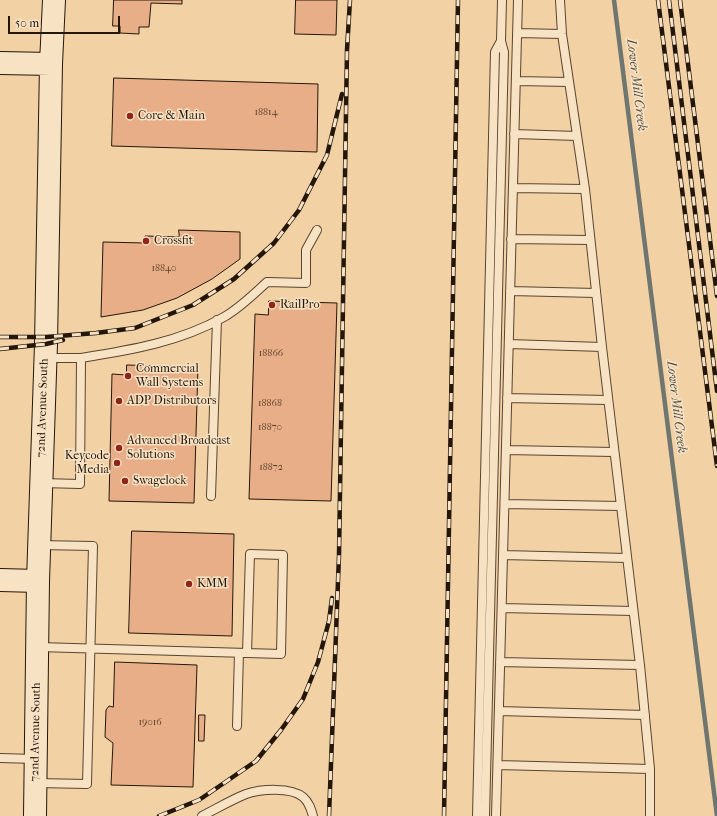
<!DOCTYPE html>
<html>
<head>
<meta charset="utf-8">
<style>
  body { margin:0 }
  #map { position:relative; width:717px; height:816px; overflow:hidden; background:#f2d2a5; font-family:"IM FELL French Canon",serif }
  canvas { display:block }
  .scale { position:absolute; left:8px; top:16px; width:112px; height:18px; box-sizing:border-box; border:2px solid #24160a; border-top:0; padding-left:5px; font-size:12px; line-height:14px; white-space:nowrap; color:#24160a; -webkit-text-stroke:3px #f7e2c4; paint-order:stroke }
</style>
</head>
<body>
<div id="map">
<canvas width="717" height="816"></canvas>
<div class="scale">50 m</div>
</div>
<script>
const ctx = document.querySelector('canvas').getContext('2d');
ctx.lineJoin = 'round';
function stroke(path, color, width, dash) {
  ctx.strokeStyle = color;
  ctx.lineWidth = width;
  ctx.lineCap = dash ? 'butt' : 'round';
  ctx.setLineDash(dash || []);
  ctx.stroke(path);
}
function paint(path, color) {
  ctx.fillStyle = color;
  ctx.fill(path, 'evenodd');
}
function label(font, color, halo, rows, align = 'center') {
  ctx.font = font + ' "IM FELL French Canon",serif';
  ctx.lineWidth = 3;
  ctx.setLineDash([]);
  ctx.textBaseline = 'middle';
  ctx.strokeStyle = halo;
  ctx.fillStyle = color;
  for (const [text, x, y, turn = 0] of rows) {
    ctx.save();
    ctx.translate(x, y);
    ctx.rotate((+turn || 0) * Math.PI / 180);
    ctx.textAlign = isNaN(turn) ? turn : align;
    if (halo) ctx.strokeText(text, 0, 0);
    ctx.fillText(text, 0, 0);
    ctx.restore();
  }
}
stroke(new Path2D(`
  M614,0L717,816`), '#6f756f', 4.5);
const building = new Path2D(`
  M114,0H182V4L151,3L149,27H139V34L120,33V26H113Z
  M296,0H337L336,35L295,34Z
  M114,78L318,84L317,152L112,146Z
  M179,230L240,232V259L212,279L177,298L143,310L101,317L103,242L145,243V236L179,237Z
  M269,301L337,303L331,501L249,499L255,314L268,315Z
  M127,365L198,367L194,503L109,501L112,374L126,375Z
  M132,531L234,534L232,636L129,633Z
  M115,662L197,665L193,787L111,785L113,743L105,737L106,710L109,706L113,707Z
  M199,715H205L204,741H199Z`);
paint(building, '#e8ae87');
stroke(building, '#24160a', 1);
const lane = new Path2D(`
  M560,0L562,34L585,189L602,347L640,665L650,769V816
  M517,33L562,34
  M516,81L569,82
  M514,134L577,136
  M513,188L585,189
  M511,239L590,240
  M510,291L596,293
  M509,344L602,347
  M81,358C131,350 180,342 224,317C240,308 254,294 267,282L306,283V250L317,230
  M507,398L608,400
  M506,450L614,452
  M42,483L80,484L81,358H47
  M211,496L217,320
  M505,504L621,506
  M503,555L627,558
  M502,608L633,611
  M38,647L247,653L250,554L283,555L281,654L247,653
  M500,662L640,665
  M499,711L645,715
  M237,726L239,653
  M0,758L35,759
  M498,765L650,769
  M36,783L87,784L93,546L39,545
  M202,816C216,809 231,800 246,794C261,789 291,787 303,797C309,802 311,809 313,816
  M477,816L495,52L501,41
  M485,816L504,52L501,41L502,0
  M496,816L518,0`);
const secondary = new Path2D(`
  M0,63L51,64
  M0,580L38,581
  M35,816L38,581L46,344L51,64L54,0`);
stroke(lane, '#584531', 10);
stroke(secondary, '#24160a', 24);
stroke(lane, '#f7e2c4', 8);
stroke(secondary, '#f7e2c4', 22);
const rail = new Path2D(`
  M658,0L717,466
  M669,0L717,391
  M680,0L717,296
  M0,337H46L96,333L135,328L193,305L234,279L274,243L299,210L327,155L342,94
  M0,349L46,344L63,340
  M159,816L199,800L227,781L256,761L281,730L303,699L318,662L329,621L332,598
  M329,816L339,555L347,50L350,0
  M444,816L458,0`);
stroke(rail, '#24160a', 4.5);
stroke(rail, '#f7e2c4', 3, [9]);
for (const [x, y, r, color] of [
  [130,116,4,"#8f2418"],
  [146,241,4,"#8f2418"],
  [272,305,4,"#8f2418"],
  [128,376,4,"#8f2418"],
  [119,401,4,"#8f2418"],
  [119,448,4,"#8f2418"],
  [117,463,4,"#8f2418"],
  [125,481,4,"#8f2418"],
  [189,584,4,"#8f2418"]
]) {
  const dot = new Path2D();
  dot.arc(x, y, r, 0, 2 * Math.PI);
  ctx.fillStyle = color;
  ctx.fill(dot);
  stroke(dot, '#f7e2c4', 1.5);
}
label('10px', '#553c29', null, [
  ["18814",266,113],
  ["18840",164,269],
  ["18866",271,354],
  ["18868",270,404],
  ["18870",270,428],
  ["18872",271,468],
  ["19016",150,723]
]);
label('12px', '#24160a', '#f7e2c4', [
  ["Core & Main",138,116],
  ["Crossfit",154,241],
  ["RailPro",280,305],
  ["Commercial",136,369],
  ["Wall Systems",136,383],
  ["ADP Distributors",127,401],
  ["Advanced Broadcast",127,441],
  ["Solutions",127,455],
  ["Keycode",109,456,"right"],
  ["Media",109,470,"right"],
  ["Swagelock",133,481],
  ["KMM",197,584]
], 'left');
label('12px', '#24160a', '#f7e2c4', [
  ["72nd Avenue South",43,408,-88],
  ["72nd Avenue South",36,732,-89]
]);
label('italic 13px', '#504d45', '#f7e2c4', [
  ["Lower Mill Creek",636,85,83],
  ["Lower Mill Creek",676,407,83]
]);
</script>
</body>
</html>
